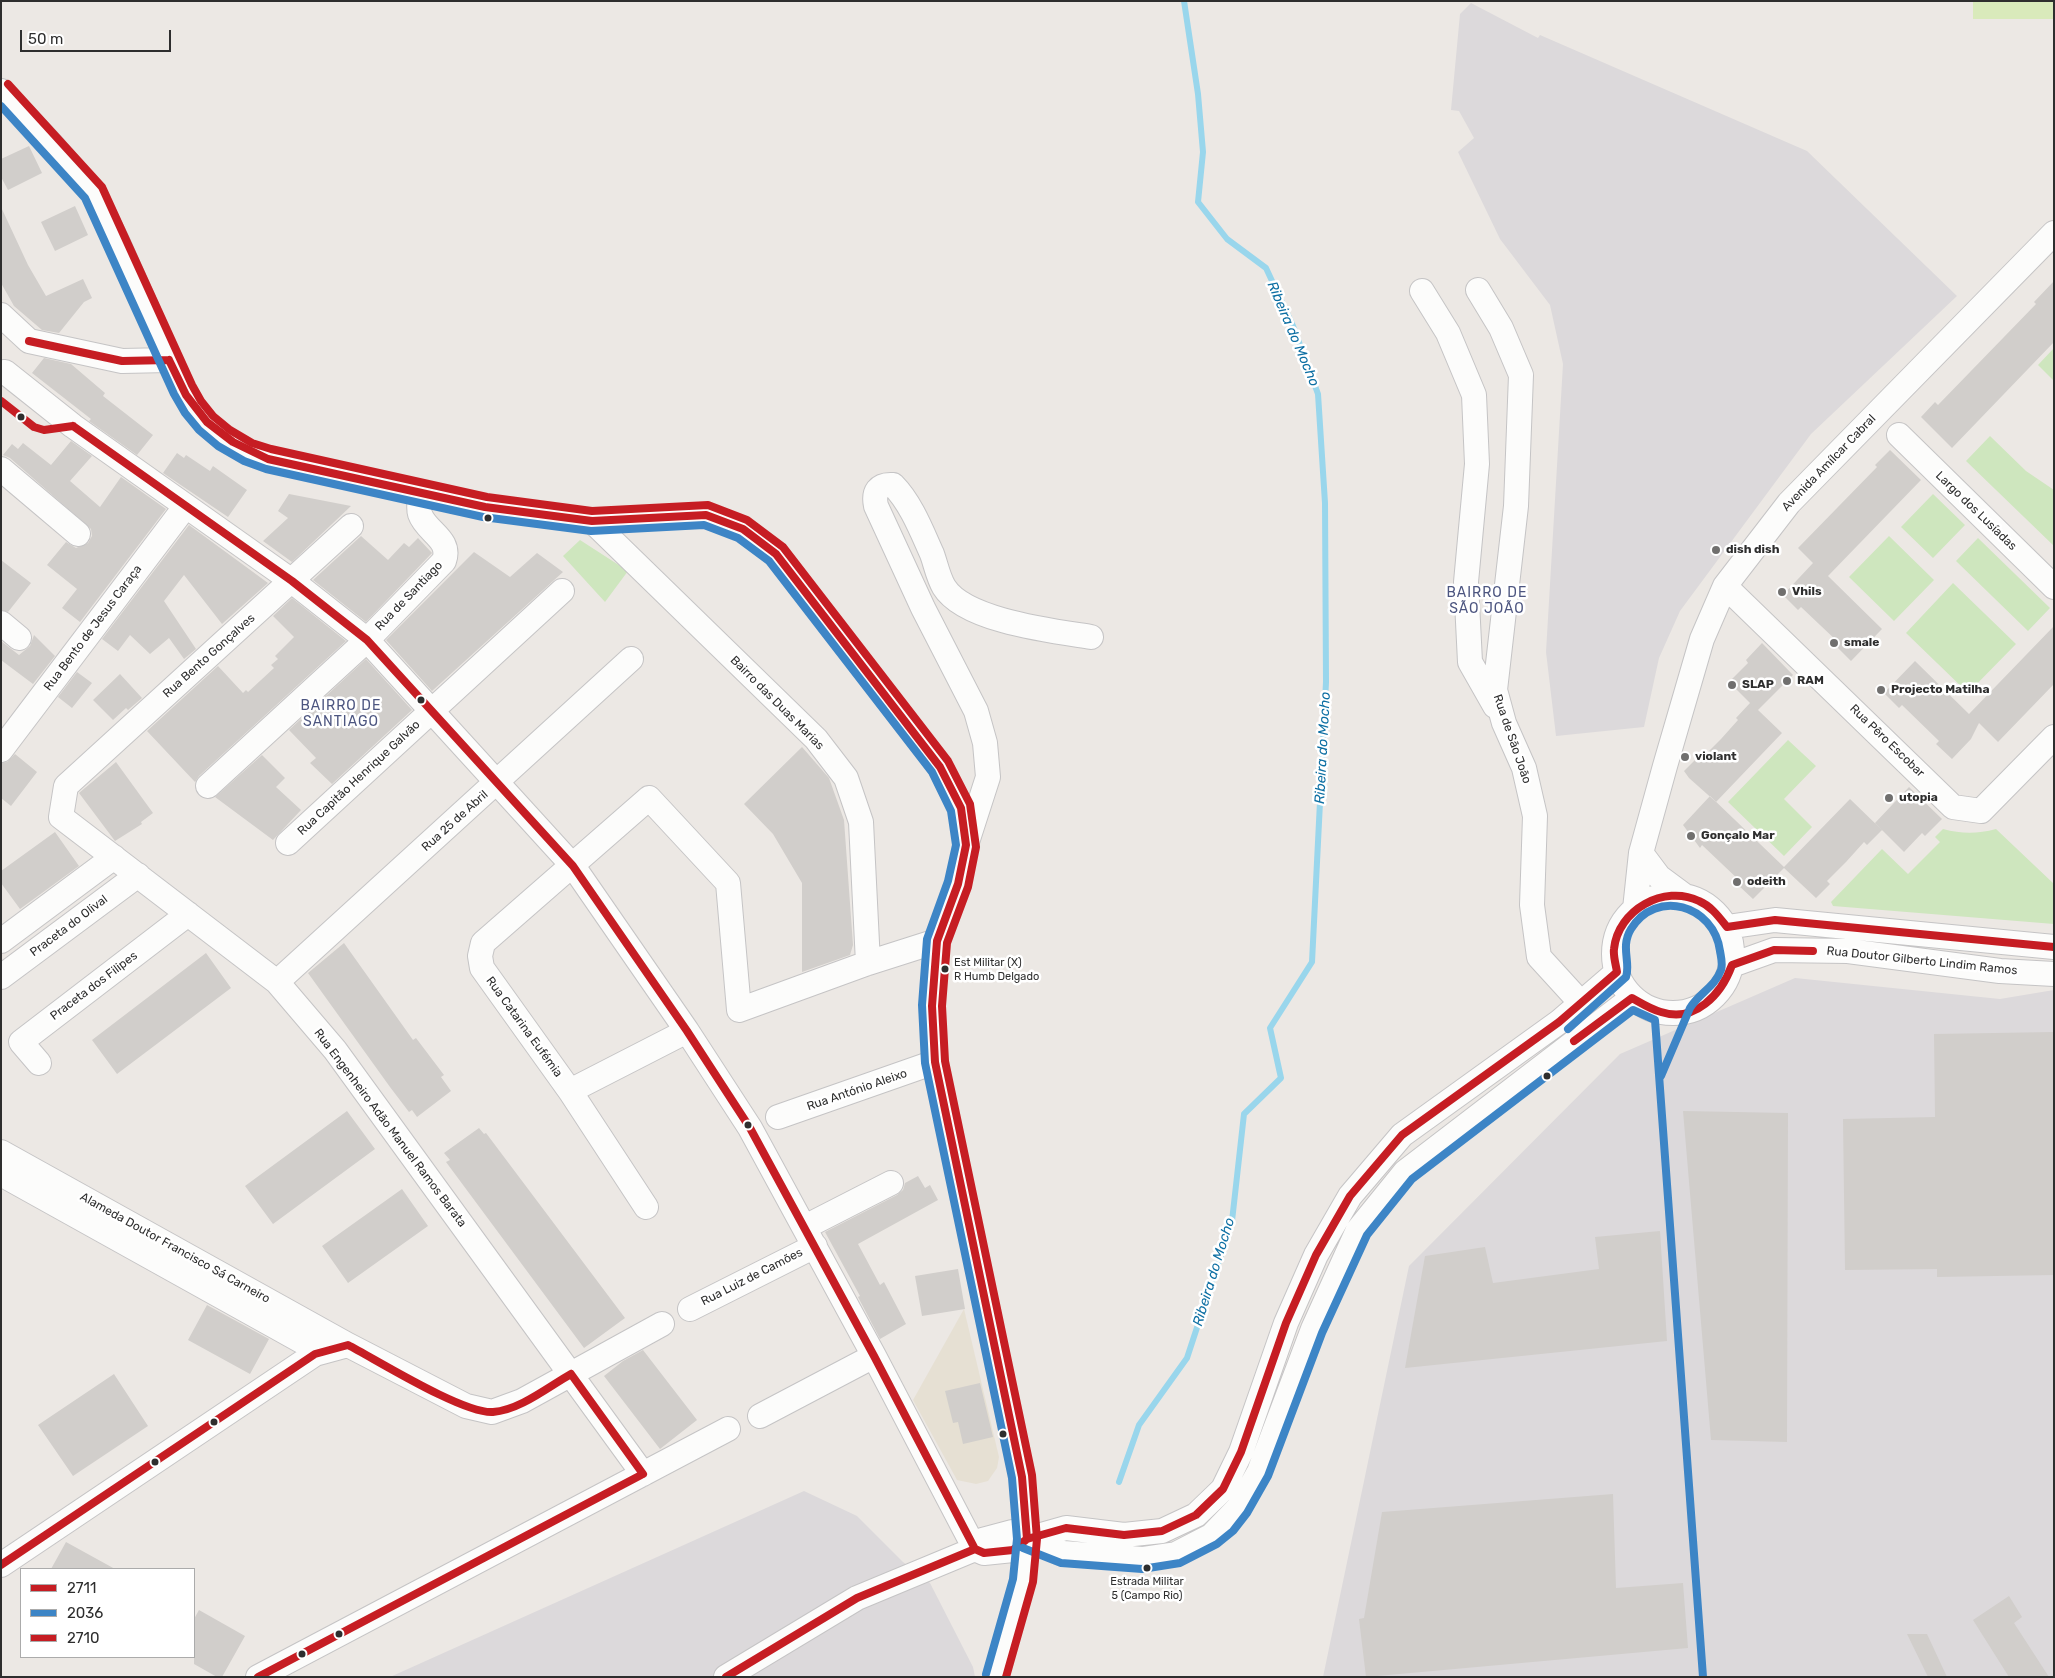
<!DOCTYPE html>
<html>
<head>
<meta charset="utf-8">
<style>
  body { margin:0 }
  #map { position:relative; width:2055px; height:1678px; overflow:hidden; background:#ece8e4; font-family:Rubik,sans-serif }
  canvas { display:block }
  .frame { position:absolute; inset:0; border:2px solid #2e2e2e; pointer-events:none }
  .legend { position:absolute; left:20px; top:1568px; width:175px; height:90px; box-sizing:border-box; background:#fff; border:1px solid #ababab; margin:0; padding:6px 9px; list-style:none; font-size:15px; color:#2e2e2e }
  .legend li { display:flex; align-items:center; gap:10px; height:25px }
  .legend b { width:25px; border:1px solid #ababab }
  .scale { position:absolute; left:20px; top:30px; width:151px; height:22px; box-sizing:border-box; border:2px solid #2e2e2e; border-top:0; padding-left:6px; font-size:15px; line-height:18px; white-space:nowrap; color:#2e2e2e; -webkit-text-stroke:4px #fff; paint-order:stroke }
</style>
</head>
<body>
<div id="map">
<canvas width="2055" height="1678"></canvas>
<div class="frame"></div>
<ul class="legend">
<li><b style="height:6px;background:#c61d23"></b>2711</li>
<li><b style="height:6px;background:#3d85c6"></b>2036</li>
<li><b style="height:6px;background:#c61d23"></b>2710</li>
</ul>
<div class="scale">50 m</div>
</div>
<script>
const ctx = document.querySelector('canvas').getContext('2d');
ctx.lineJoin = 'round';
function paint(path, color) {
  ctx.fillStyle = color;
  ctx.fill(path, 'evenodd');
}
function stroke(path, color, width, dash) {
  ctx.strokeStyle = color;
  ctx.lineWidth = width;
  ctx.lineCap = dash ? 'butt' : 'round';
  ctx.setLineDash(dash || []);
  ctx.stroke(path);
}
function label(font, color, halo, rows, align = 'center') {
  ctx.font = font + ' Rubik,sans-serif';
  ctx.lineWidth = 5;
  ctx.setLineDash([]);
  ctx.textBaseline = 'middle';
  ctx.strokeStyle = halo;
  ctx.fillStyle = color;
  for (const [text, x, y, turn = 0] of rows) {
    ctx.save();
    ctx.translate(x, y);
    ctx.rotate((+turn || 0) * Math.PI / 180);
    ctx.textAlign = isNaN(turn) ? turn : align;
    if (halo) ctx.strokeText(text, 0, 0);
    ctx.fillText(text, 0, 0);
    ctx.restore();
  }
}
paint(new Path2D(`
  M1471,3L1538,38L1540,35L1807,151L1957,296L1811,434L1680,611L1659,658L1644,727L1556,736L1546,652L1563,364L1550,305L1500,239L1458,152L1474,138L1459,111L1451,110L1460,14Z
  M1795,978L2000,999L2054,990V1677H1323L1409,1266L1620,1054Z
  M804,1491L857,1516L903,1562L930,1583L973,1667L975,1677H390Z`), '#dcd9db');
paint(new Path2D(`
  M964,1309L999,1457L997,1468L988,1481L976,1484L957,1480L913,1400Z`), '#e6e0d3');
paint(new Path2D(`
  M2054,348V381L2038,365Z
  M1990,436L2026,471L2054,490V546L1966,461Z
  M1933,494L1965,525L1933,558L1901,527Z
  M1889,536L1934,580L1894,621L1849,577Z
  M1978,538L2050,608L2028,631L1956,561Z
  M580,540L628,571L605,602L563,556Z
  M1953,583L2016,644L1968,693L1906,633Z
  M1788,740L1816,766L1784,799L1812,827L1784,856L1728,802Z
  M1943,829C1962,834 1977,834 1996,829L2054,884V924L1833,906L1831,902L1882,849L1908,874L1940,842L1935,837Z`), '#cee6be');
paint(new Path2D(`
  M1973,1H2054V19H1973Z`), '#d9eabb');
stroke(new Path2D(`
  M1119,1482L1139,1425L1187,1358L1232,1221L1244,1114L1281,1078L1270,1028L1312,962L1326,682L1325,503L1318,394L1293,326L1266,268L1227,239L1198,202L1203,152L1198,94L1184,1`), '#99d6ec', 6);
paint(new Path2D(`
  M29,146L42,173L8,190L1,177V159Z
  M75,206L88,235L55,251L41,222Z
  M1,207L28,265L46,296L83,279L92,298L84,302L59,333L42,330L14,306L1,283Z
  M2054,281V342L1952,448L1921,417L1935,402L1938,405L2036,304L2034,302Z
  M44,358L71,364L105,393L103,396L153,435L137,455L89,421L91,419L32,373Z
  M71,441L92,456L70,481L100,507L121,477L166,509L80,622L62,608L77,589L47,565L66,542L76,548L88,543L92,536L91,529L10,458L3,455L12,444L18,449L23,443L51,465Z
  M1890,450L1921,480L1828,576L1882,629L1851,661L1836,646L1839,643L1801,607L1798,610L1783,595L1813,563L1798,548L1877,467L1875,465Z
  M177,453L184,458L186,455L210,471L213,466L247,490L228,517L163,473Z
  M289,494L351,506L292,562L263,541L288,518L278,511Z
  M189,525L268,583L222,624L184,575L164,601L196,649L184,659L169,638L150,654L130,635L118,651L102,639Z
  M361,536L388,560L404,543L409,547L418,538L432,553L366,622L313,580Z
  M474,552L510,577L537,553L563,572L432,691L386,640Z
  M1,560L31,583L8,612L1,610Z
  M292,598L346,641L199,776L195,782L147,731L218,666L243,693L246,690L248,692L274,668L271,665L278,659L275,656L294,637L273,616Z
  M2054,626V684L1998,742L1979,723L1971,739L1952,759L1936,744L1939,741L1902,705L1899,708L1884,693L1915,661L1969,714Z
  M34,635L55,656L33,684L1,660V641L19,655L30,646Z
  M1762,643L1793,675L1758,710L1782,733L1716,802L1689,778L1684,771L1699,756L1702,758L1721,739L1738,720L1736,718L1750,703L1729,682L1748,663L1746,660Z
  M366,659L412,710L332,784L310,763L316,758L289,730Z
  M77,672L92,683L72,708L58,697Z
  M120,674L142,698L128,710L126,708L113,720L93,700Z
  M802,747L829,778L844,820L853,945L850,955L802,972V883L773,834L744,804Z
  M15,754L37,772L11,806L1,798V763L7,762Z
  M262,755L285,778L276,787L301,810L273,840L215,797Z
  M116,762L153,813L141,822L142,824L115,841L79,793Z
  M1909,787L1942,819L1925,836L1922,833L1904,852L1875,823Z
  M1710,796L1784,867L1850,799L1882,830L1867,845L1864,842L1846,862L1827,881L1830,884L1816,898L1784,868L1753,899L1738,885L1741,882L1702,845L1700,848L1683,825Z
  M55,832L79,866L20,909L1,883V871Z
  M344,943L413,1040L416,1038L444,1075L441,1077L451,1091L417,1117L412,1110L409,1112L390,1087L308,973Z
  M206,953L231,988L117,1074L92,1040Z
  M2053,1032L2054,1275L1937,1277V1269L1845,1270L1843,1119L1935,1117L1934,1034Z
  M347,1111L375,1149L273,1224L245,1186Z
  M1683,1111L1788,1113L1787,1442L1711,1440Z
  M479,1128L484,1134L486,1133L625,1318L584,1348L446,1162L450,1160L444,1153Z
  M918,1176L925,1188L930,1185L938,1200L858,1244L880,1285L884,1282L906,1324L880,1339L858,1297L860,1296L825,1232L897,1195L903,1190L905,1183Z
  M402,1189L428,1226L348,1283L322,1246Z
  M1660,1231L1667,1341L1405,1368L1425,1256L1485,1247L1493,1283L1599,1269L1595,1237Z
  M958,1269L965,1309L922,1316L915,1276Z
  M207,1305L269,1339L250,1374L188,1340Z
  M643,1350L697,1420L660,1449L604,1376L623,1361Z
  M114,1374L148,1426L73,1476L38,1425Z
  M980,1383L993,1437L963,1444L958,1422L953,1423L945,1391Z
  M1613,1494L1616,1588L1683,1583L1688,1648L1366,1677L1359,1619L1364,1618L1382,1512Z
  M66,1542L115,1569H51Z
  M2009,1596L2022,1617L2014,1623L2049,1677H2009L1973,1620Z
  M199,1610L245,1636L222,1677H217L194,1664V1619Z
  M1907,1634H1927L1947,1677H1928Z`), '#d1cecb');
const minor = new Path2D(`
  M1,91L52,145L93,192L118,243L183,390L193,407L206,423L224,438L248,452L268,459L485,507L592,521L706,515L743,529L776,554L940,767L961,808L966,845L958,884L937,941L932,1006L935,1062L1022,1477L1027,1539L1023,1581L996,1677
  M1478,290L1501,328L1521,375L1516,506L1495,690L1504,723L1524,768L1535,816L1532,905L1539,957L1581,1003
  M1422,291L1448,333L1474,395L1477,464L1466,582L1470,662L1495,706
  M1,315L29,341L122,361L169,360
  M5,372L73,426L292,581L367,640L573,866L687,1031L750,1128L874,1356L975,1549
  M1899,435L2054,587
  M1,469L78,534
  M592,521L816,739L846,778L861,822L868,963
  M351,526L66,786L61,817L277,982L335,1050L643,1474
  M1725,586L1953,807L1981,811L2054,737
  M1,623L19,638
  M1,750L185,507
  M208,786L367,640L444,561C452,539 426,532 420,514C418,508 420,500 420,494
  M968,839L988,777L985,743L976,711L923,608L876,506C873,492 878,484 893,485C911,503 922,532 932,554C936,565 938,577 944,587C965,621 1053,631 1091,637
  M288,843L562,591
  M1641,853L1659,877L1686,897
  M1614 954a59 59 0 1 1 118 0a59 59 0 1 1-118 0Z
  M1635,909L1641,853L1665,766L1702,639L1725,586L1789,503L2054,233
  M1727,927L1775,920L2054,947
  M1,941L114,857
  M1732,965L1774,950L1848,951L2000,971L2054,974
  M1,977L138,875
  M277,982L631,659
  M39,1063L21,1042L188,914
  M570,1091L687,1031
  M778,1117L935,1062
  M1,1152L348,1345
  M1,1174L321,1352
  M646,1207L570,1091L482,968L480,956L483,943L649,798L728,883L739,1010L868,963L937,941
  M805,1227L891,1183
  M690,1309L815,1246
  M760,1416L874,1356
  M975,1549L984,1553L1013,1550L1027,1539L1066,1528L1124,1535L1162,1531L1196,1515L1223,1489L1241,1452L1286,1323L1316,1255L1350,1196L1402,1135L1559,1022L1617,972
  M1,1565L315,1354L348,1345L466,1406L492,1412L522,1401L662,1324
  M258,1677L728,1429
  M726,1677L857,1598L975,1549L982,1540L1012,1532L1063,1553L1142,1559L1176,1554L1211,1536L1239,1507L1259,1472L1313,1329L1358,1230L1405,1172L1632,998`);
stroke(minor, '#c5c4c5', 26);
stroke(minor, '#fcfcfb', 24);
stroke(new Path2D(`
  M29,341L122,361L169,360
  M169,360L186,395L207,422L233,442L268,459L485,507L592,521L706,515L743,529L776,554L940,767L961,808L966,845L958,884L937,941L932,1006L935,1062L1022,1477L1027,1539
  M1,401L34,427L44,430L73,426
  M73,426L292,581L367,640L573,866L687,1031L750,1128L874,1356L975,1549
  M1574,1041L1632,998C1641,1003 1650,1009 1661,1012C1695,1023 1721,995 1732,965L1774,950L1813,951
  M571,1374L643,1474
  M1,1565L315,1354L348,1345C377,1360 463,1414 493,1412C520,1410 548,1387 571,1374
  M258,1677L643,1474
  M726,1677L857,1598L975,1549L984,1553L1013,1550L1027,1539L1066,1528L1124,1535L1162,1531L1196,1515L1223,1489L1241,1452L1286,1323L1316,1255L1350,1196L1402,1135L1559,1022L1617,972C1616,965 1613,956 1614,949C1618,910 1664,884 1699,901C1711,906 1719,917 1727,927L1775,920L2054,947`), '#c61d23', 8);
stroke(new Path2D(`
  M1,106L85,198L174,394L185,413L199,430L218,446L244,461L266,469L483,517L591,531L704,525L738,538L769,561L932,772L951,811L956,845L948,881L927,939L922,1005L925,1063L1012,1478L1017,1539L1013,1579L986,1674
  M1568,1029L1626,977C1631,963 1620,947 1631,929C1656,888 1714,905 1720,951C1721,957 1723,964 1721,970C1715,987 1699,993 1690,1008L1661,1076
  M1023,1548L1061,1563L1142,1569L1180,1563L1217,1544L1233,1531L1247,1513L1268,1476L1322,1333L1367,1235L1412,1179L1633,1010L1655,1020L1703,1677`), '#3d85c6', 8);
stroke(new Path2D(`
  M8,84L102,187L192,385L201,401L213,416L230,430L252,443L271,449L487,497L592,511L708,505L747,520L783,547L948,761L970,804L976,847L968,887L947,943L942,1006L945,1061L1032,1475L1037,1539L1033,1582L1006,1677`), '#c61d23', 8);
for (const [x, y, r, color] of [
  [21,417,4.5,"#2e2e2e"],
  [488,518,4.5,"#2e2e2e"],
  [1716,550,5,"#706f6e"],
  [1782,592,5,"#706f6e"],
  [1834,643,5,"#706f6e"],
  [1787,681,5,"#706f6e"],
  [1732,685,5,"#706f6e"],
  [1881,690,5,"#706f6e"],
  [421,700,4.5,"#2e2e2e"],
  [1685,757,5,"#706f6e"],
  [1889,798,5,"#706f6e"],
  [1691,836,5,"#706f6e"],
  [1737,882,5,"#706f6e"],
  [945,969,4.5,"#2e2e2e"],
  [1547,1076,4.5,"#2e2e2e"],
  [748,1125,4.5,"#2e2e2e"],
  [214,1422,4.5,"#2e2e2e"],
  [1003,1434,4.5,"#2e2e2e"],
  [155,1462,4.5,"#2e2e2e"],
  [1147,1568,4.5,"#2e2e2e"],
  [339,1634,4.5,"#2e2e2e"],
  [302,1654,4.5,"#2e2e2e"]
]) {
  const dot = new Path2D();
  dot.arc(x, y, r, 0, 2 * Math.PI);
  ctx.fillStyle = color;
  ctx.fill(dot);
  stroke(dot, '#fff', 2);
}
label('11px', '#2e2e2e', '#fff', [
  ["Est Militar (X)",954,963],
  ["R Humb Delgado",954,977],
  ["Estrada Militar",1147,1582,"center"],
  ["5 (Campo Rio)",1147,1596,"center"]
], 'left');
label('12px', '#2e2e2e', '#fff', [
  ["Avenida Amílcar Cabral",1829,463,-46],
  ["Largo dos Lusíadas",1976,511,44],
  ["Rua de Santiago",409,596,-46],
  ["Rua Bento de Jesus Caraça",93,628,-53],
  ["Rua Bento Gonçalves",209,656,-42],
  ["Bairro das Duas Marias",777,703,45],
  ["Rua de São João",1512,739,71],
  ["Rua Pêro Escobar",1887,741,44],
  ["Rua Capitão Henrique Galvão",359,778,-43],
  ["Rua 25 de Abril",455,821,-42],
  ["Praceta do Olival",69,926,-37],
  ["Rua Doutor Gilberto Lindim Ramos",1922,961,6],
  ["Praceta dos Filipes",94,986,-37],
  ["Rua Catarina Eufémia",524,1027,54],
  ["Rua António Aleixo",857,1090,-19],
  ["Rua Engenheiro Adão Manuel Ramos Barata",390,1128,53],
  ["Alameda Doutor Francisco Sá Carneiro",175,1248,29],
  ["Rua Luiz de Camões",752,1277,-27]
]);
label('bold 12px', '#2e2e2e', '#fff', [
  ["dish dish",1726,550],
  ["Vhils",1792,592],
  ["smale",1844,643],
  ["RAM",1797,681],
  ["SLAP",1742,685],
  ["Projecto Matilha",1891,690],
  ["violant",1695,757],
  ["utopia",1899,798],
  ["Gonçalo Mar",1701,836],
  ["odeith",1747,882]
], 'left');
label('italic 14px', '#0d6fa3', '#fff', [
  ["Ribeira do Mocho",1293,334,67],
  ["Ribeira do Mocho",1323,748,-87],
  ["Ribeira do Mocho",1214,1272,-73]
]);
ctx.letterSpacing = '1px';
label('14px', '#4d5680', '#fff', [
  ["BAIRRO DE",1487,593],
  ["SÃO JOÃO",1487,609],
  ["BAIRRO DE",341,706],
  ["SANTIAGO",341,722]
]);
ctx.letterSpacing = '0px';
</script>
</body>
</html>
